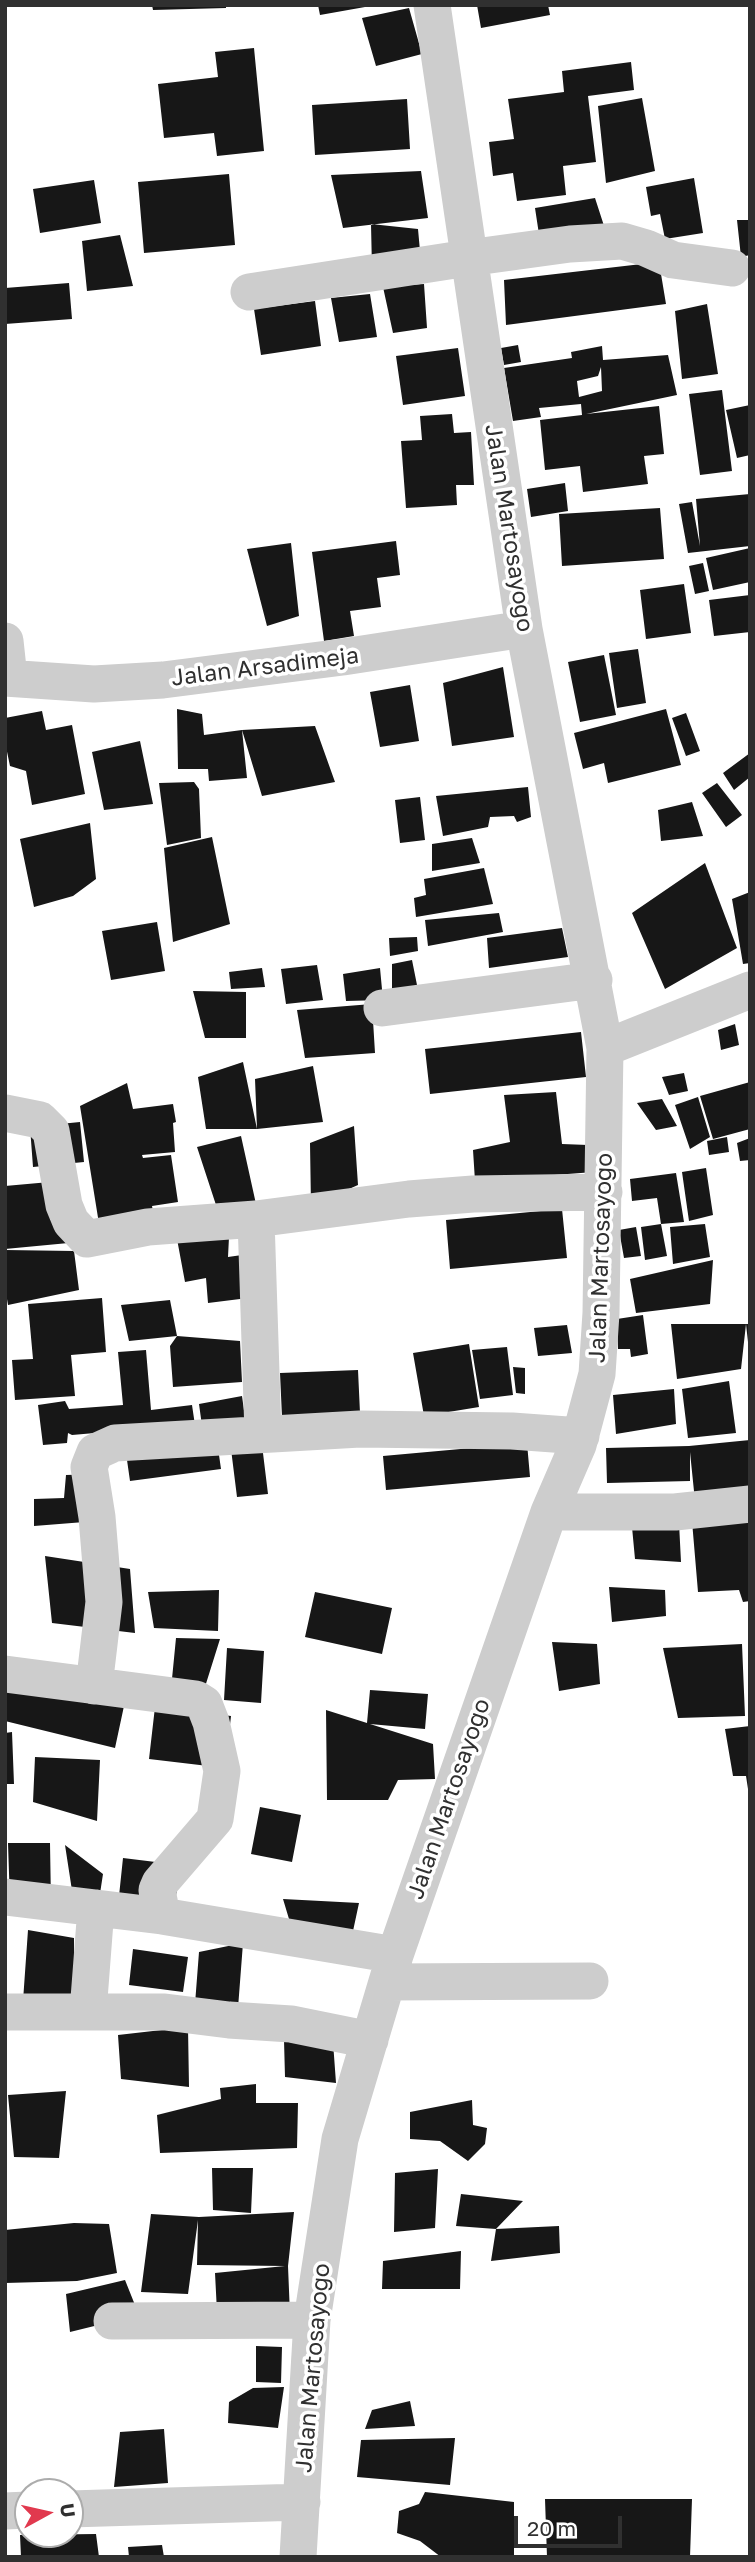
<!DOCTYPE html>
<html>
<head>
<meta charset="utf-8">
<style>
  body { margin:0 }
  #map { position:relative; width:755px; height:2562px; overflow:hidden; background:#fff; font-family:"Golos Text",sans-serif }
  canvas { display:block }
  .frame { position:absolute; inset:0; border:7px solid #303030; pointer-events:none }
  .north { position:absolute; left:14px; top:2478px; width:70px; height:70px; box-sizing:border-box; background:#fff; border:2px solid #acacac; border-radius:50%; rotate:82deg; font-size:19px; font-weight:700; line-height:28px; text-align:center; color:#303030 }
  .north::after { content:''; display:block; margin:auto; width:24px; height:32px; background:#e1394e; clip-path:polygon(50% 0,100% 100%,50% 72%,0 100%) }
  .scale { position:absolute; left:514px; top:2516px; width:108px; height:32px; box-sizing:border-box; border:4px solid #303030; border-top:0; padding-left:9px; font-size:21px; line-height:24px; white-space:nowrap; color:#303030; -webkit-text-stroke:5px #fff; paint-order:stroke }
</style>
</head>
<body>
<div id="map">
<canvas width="755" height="2562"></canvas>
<div class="frame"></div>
<div class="north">U</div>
<div class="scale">20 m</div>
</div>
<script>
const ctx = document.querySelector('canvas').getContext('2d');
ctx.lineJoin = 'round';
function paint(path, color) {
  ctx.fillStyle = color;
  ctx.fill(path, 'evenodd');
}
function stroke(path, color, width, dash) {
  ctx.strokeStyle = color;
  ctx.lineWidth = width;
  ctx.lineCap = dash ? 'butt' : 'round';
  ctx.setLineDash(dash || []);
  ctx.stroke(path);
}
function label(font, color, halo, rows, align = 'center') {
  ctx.font = font + ' "Golos Text",sans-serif';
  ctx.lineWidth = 7;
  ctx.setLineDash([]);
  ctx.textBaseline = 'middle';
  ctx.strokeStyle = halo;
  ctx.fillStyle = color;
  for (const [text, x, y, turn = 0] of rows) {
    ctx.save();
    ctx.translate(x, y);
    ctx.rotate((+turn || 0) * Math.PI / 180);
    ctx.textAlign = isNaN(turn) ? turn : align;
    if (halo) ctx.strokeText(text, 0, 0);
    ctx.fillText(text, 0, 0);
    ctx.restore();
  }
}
paint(new Path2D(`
  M152,5H226V8L153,10Z
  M318,5H365V7L320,15Z
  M477,5H548L550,15L481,28Z
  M409,8L422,54L376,66L362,18Z
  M254,48L264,151L217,156L214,133L164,138L158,84L218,77L215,52Z
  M631,62L634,90L588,96L596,162L563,166L566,195L517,201L513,173L493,176L489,142L514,139L508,99L564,92L562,71Z
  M642,98L655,171L606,183L598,106Z
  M407,99L410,149L315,155L312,105Z
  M421,171L428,218L343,228L331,175Z
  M229,174L235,245L144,253L138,182Z
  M694,178L703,233L665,239L660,214L651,216L646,187Z
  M94,180L101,223L40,233L33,189Z
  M595,198L606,232L540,241L535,208Z
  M737,220H750V255L741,257Z
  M371,224L418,229L421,262L372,269Z
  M120,235L133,286L87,291L82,241Z
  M659,262L666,304L506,325L504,280Z
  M69,283L72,319L5,324V288Z
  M424,284L427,328L393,333L383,287Z
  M370,294L377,337L339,342L331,298Z
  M315,301L321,346L261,355L254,309Z
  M707,304L718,374L682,379L675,311Z
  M518,345L521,362L504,365L501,348Z
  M602,346L603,360L668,355L677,395L586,414L659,406L664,454L644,456L648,484L583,492L580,466L545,470L540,420L582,415L581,404L539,408L541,417L513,421L504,368L572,358L571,352ZM601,367L602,391L579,397L577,381L598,376Z
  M458,348L465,396L403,405L396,356Z
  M722,390L732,471L700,475L689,394Z
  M750,405V455L737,458L726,410Z
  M452,414L454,433L471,432L474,485H456L457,505L406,508L401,441L422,440L420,416Z
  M565,483L568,511L531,517L527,489Z
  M750,494V546L688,553L679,504L692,502L700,546L696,499Z
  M660,508L664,559L562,566L559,514Z
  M396,541L400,575L377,578L381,607L350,611L354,636L324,641L312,552Z
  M291,543L299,616L267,626L247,549Z
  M750,548V582L713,590L706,558Z
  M703,563L709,591L695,594L689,566Z
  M684,584L691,633L646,639L640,590Z
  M750,595V632L714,636L709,600Z
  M638,649L646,703L617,708L609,653Z
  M604,655L616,715L580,722L568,662Z
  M503,667L514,737L452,746L443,683Z
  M410,685L419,741L380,747L370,692Z
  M177,709L202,714L204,735L242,730L247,778L209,781L208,769H178Z
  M666,709L681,765L608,783L604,763L583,769L574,733Z
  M42,711L46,730L72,725L85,794L32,805L26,771L10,766L5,742V718Z
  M686,713L700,751L686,756L672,718Z
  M315,726L335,782L262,796L242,730Z
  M140,741L153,804L104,810L92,752Z
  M750,753V777L734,790L723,773Z
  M194,782L199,789L201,838L167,845L159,783Z
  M717,783L742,815L726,827L702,793Z
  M528,787L531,817L517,822L514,816L490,817L488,827L443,836L436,796Z
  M420,797L425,840L400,843L395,800Z
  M692,802L703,836L661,841L658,810Z
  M90,823L96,879L73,896L34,907L20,839Z
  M212,837L230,924L173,942L164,848Z
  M472,838L480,863L432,871V844Z
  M705,863L737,948L665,989L632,913Z
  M484,868L493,904L416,917L414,898L426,895L424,879Z
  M750,892V963L743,964L732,899Z
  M499,913L503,932L428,946L425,920Z
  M157,922L165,971L111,980L102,931Z
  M562,928L568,957L489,968L487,938Z
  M417,937L418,951L390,956L389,938Z
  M412,960L419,995L392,997V964Z
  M317,965L323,1000L286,1004L281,969Z
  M262,968L265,987L231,989L229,972Z
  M380,968L383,1000L346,1001L343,974Z
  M193,991L246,992V1038H205Z
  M372,1004L375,1053L305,1058L297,1010Z
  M735,1024L739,1045L721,1050L718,1030Z
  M581,1032L586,1077L430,1094L425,1049Z
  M243,1062L257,1129L255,1079L313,1066L323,1122L257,1129H206L198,1077Z
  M684,1073L688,1091L669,1095L662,1077Z
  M750,1082V1129L713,1139L700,1096Z
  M127,1083L133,1109L173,1104L176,1122L173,1123L175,1152L142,1155L143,1158L171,1155L178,1202L152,1206L155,1221L100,1230L80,1106Z
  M556,1092L562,1144L588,1145L594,1172L475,1181L473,1150L510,1142L504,1095Z
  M698,1097L710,1137L690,1149L675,1105Z
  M662,1099L677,1126L656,1130L637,1103Z
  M80,1122L84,1162L33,1167L30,1127Z
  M354,1126L358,1185L311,1206L310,1143Z
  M241,1136L256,1204L216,1205L197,1147Z
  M727,1137L729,1152L709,1155L707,1141Z
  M750,1138V1160L740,1161L737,1143Z
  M706,1168L713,1215L689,1221L682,1172Z
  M676,1173L684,1222L661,1224L657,1198L632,1201L630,1179Z
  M72,1180L79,1242L5,1249V1186Z
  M562,1209L567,1258L450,1269L446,1220Z
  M661,1224L667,1256L645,1260L641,1227Z
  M705,1224L710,1257L673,1264L670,1227Z
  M636,1227L641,1256L624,1258L619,1230Z
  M229,1237L228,1257L242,1255L248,1298L208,1303L206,1278L185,1282L177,1239Z
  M5,1250L74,1251L79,1290L8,1305L5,1287Z
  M713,1260L710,1304L636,1313L630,1279Z
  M102,1298L106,1352L71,1355L75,1396L15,1400L12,1360L33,1359L28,1304Z
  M170,1300L177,1336L240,1341L242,1382L173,1387L170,1346L177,1336L129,1341L121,1305Z
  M643,1315L648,1354L631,1357L630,1349H618L617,1319Z
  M671,1324H746L741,1369L677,1379Z
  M746,1324H750V1342H748Z
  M567,1325L572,1353L538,1356L534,1328Z
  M469,1344L479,1407L424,1416L413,1353Z
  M507,1347L513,1395L480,1399L472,1350Z
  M146,1350L151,1410L192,1405L196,1432L152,1428L72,1435L68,1433L67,1443L43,1445L38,1405L65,1401L69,1409L123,1405L118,1352Z
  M513,1367L525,1368V1394L516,1393Z
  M358,1370L360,1413L282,1417L280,1373Z
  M729,1381L736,1433L688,1438L682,1389Z
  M674,1389L676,1424L616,1434L613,1395Z
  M242,1396L246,1425L203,1433L199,1404Z
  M750,1440V1499L695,1501L690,1452V1481L607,1483L606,1448L689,1446Z
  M527,1443L530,1477L386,1490L383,1456Z
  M262,1445L268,1494L237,1497L231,1449Z
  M218,1448L221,1469L130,1481L127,1460Z
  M98,1474L97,1521L34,1526V1499L64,1498L66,1475Z
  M746,1515L750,1529V1601L743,1602L739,1590L698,1592L692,1521Z
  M679,1523L681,1562L635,1559L632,1527Z
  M45,1556L130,1569L135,1633L52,1623Z
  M609,1587L665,1590L666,1616L612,1622Z
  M219,1590L218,1631L154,1628L148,1592Z
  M315,1592L392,1608L382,1654L305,1637Z
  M176,1638L220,1639L204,1690L171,1689Z
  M552,1642L597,1644L600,1684L559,1691Z
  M742,1644L745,1716L678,1718L663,1648Z
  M227,1648L264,1651L261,1703L224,1700Z
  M370,1690L428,1694L425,1729L370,1724L433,1744L435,1779L398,1780L388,1800H327L326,1710L367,1723Z
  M5,1691L124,1706L115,1748L5,1721Z
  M155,1707L231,1716L225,1768L149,1759Z
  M750,1726V1789H748L746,1776H733L725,1729Z
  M12,1732L14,1784H5V1733Z
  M35,1757L100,1760L97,1821L33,1802Z
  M260,1807L301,1815L292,1862L251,1854Z
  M8,1843H50L51,1903H10Z
  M65,1845L103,1874L97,1913L75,1910Z
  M123,1858L180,1865L175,1903L119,1896Z
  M283,1899L359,1903L350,1945L295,1939Z
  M28,1930L74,1938V2008L23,2001Z
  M243,1943L238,2008L195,2004L199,1952Z
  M133,1949L188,1957L183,1992L129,1985Z
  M188,2027L189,2087L121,2079L118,2035Z
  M284,2040L333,2042L336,2083L285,2077Z
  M256,2084V2103H298L297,2148L160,2153L157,2115L221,2099L220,2088Z
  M66,2091L59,2158L14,2157L8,2095Z
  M472,2100L473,2125L487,2128L485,2144L468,2161L440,2141L410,2139V2112Z
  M212,2168H253L251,2213L213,2210Z
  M438,2169L435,2228L394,2232L395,2173Z
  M461,2194L523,2201L496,2229L559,2226L560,2253L491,2261L496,2229L456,2226Z
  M294,2212L288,2266L290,2315L217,2312L215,2273L285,2266L197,2265L198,2220L188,2294L141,2292L151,2214L199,2217Z
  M74,2223L109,2224L117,2273L77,2281L5,2283V2230Z
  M461,2251L460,2289H382L383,2261Z
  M125,2280L139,2315L70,2332L66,2294Z
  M256,2346L282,2347L281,2383L256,2382Z
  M284,2387L278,2428L228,2423L229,2402L253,2388Z
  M410,2401L415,2426L365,2429L372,2410Z
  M164,2429L168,2483L114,2487L120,2432Z
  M455,2438L450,2485L357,2477L361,2440Z
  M425,2492L514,2502V2557H441L420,2541L397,2533L399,2511L419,2504Z
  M545,2499H692L690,2557H547Z
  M96,2534L99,2557H21L20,2535Z
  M162,2545L164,2557H129L128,2547Z`), '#171717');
stroke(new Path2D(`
  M432,5L524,629L605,1048
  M249,292L468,258L570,244L622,241L646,248L673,260L732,268
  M5,641L9,678
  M5,678L94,684L163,680L343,657L524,629
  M382,1008L594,980
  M5,1113L40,1120L51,1131L64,1205L71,1222L87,1239L148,1227L256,1219L409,1199L473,1194L604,1192
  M256,1219L263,1434
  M549,1512H675L750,1504
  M5,1674L196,1699L204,1704L211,1722L222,1771L215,1819L160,1883L157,1890L162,1916
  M94,1686L104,1602L97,1517L89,1467L95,1452L115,1443L360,1429L512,1431L581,1436
  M5,1897L162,1916L395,1955
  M387,1982L590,1981
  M5,2012H165L229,2020L291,2024L370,2040
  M88,2012L96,1908
  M112,2321L312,2320
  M70,2509L302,2502
  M5,2511L28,2510
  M298,2557L312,2320L340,2139L395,1955L549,1512L578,1445L597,1374L601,1313L605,1048L750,990`), '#cdcdcd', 37);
label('23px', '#303030', '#fff', [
  ["Jalan Martosayogo",509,528,81],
  ["Jalan Arsadimeja",265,667,-7],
  ["Jalan Martosayogo",601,1258,-88],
  ["Jalan Martosayogo",449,1799,-71],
  ["Jalan Martosayogo",313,2368,-85]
]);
</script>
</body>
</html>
